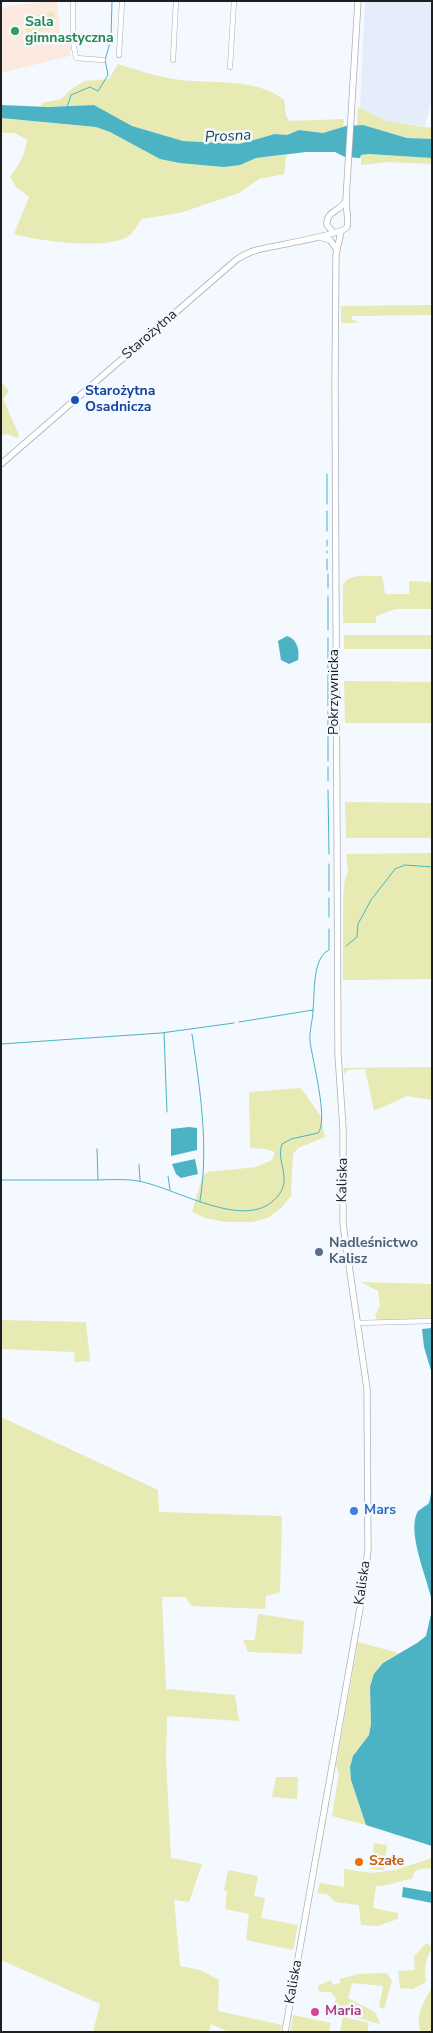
<!DOCTYPE html>
<html>
<head>
<meta charset="utf-8">
<style>
  body { margin:0 }
  #map { position:relative; width:433px; height:2033px; overflow:hidden; background:#f4f8ff; font-family:"Nunito Sans",sans-serif }
  canvas { display:block }
  .frame { position:absolute; inset:0; border:2px solid #1d1e20; pointer-events:none }
</style>
</head>
<body>
<div id="map">
<canvas width="433" height="2033"></canvas>
<div class="frame"></div>
</div>
<script>
const ctx = document.querySelector('canvas').getContext('2d');
ctx.lineJoin = 'round';
function paint(path, color) {
  ctx.fillStyle = color;
  ctx.fill(path, 'evenodd');
}
function stroke(path, color, width, dash) {
  ctx.strokeStyle = color;
  ctx.lineWidth = width;
  ctx.lineCap = dash ? 'butt' : 'round';
  ctx.setLineDash(dash || []);
  ctx.stroke(path);
}
function label(font, color, halo, rows, align = 'center') {
  ctx.font = font + ' "Nunito Sans",sans-serif';
  ctx.lineWidth = 5;
  ctx.setLineDash([]);
  ctx.textBaseline = 'middle';
  ctx.strokeStyle = halo;
  ctx.fillStyle = color;
  for (const [text, x, y, turn = 0] of rows) {
    ctx.save();
    ctx.translate(x, y);
    ctx.rotate((+turn || 0) * Math.PI / 180);
    ctx.textAlign = isNaN(turn) ? turn : align;
    if (halo) ctx.strokeText(text, 0, 0);
    ctx.fillText(text, 0, 0);
    ctx.restore();
  }
}
paint(new Path2D(`
  M365,1H432V98L425,126L386,121L360,108Z`), '#e5ecfa');
paint(new Path2D(`
  M49,1H57L61,43L71,42L70,56L2,73L1,7Z`), '#fceae0');
paint(new Path2D(`
  M54,12L56,28L27,33L24,17Z
  M118,64C137,70 155,76 174,79C209,85 255,76 284,100L286,116L290,121L344,119L343,127L323,133L299,130L287,135L275,134L239,144L183,141L132,126L94,105L41,107L42,103L61,99L73,88L85,81L109,79Z
  M358,107L386,121L432,128V139L407,138L363,125H357Z
  M1,118L96,127L110,132L160,159L240,165L256,158L286,155L284,174L259,179L239,193L180,213L142,219C138,224 133,234 127,237C105,250 39,241 14,234L29,197L16,187L10,177C19,165 25,155 27,140L15,133H1Z
  M369,154L432,158V164L387,162L361,165V155Z
  M432,282V315L352,316V319L360,323H341V306L431,305Z
  M1,382L9,391L3,399L19,435L17,438L8,434L1,435Z
  M381,576L383,580L385,594H409V581L430,582L432,584V609H395L376,616V623H343V584C350,573 369,576 381,576Z
  M344,635H432V649H344Z
  M344,681L432,682V723H345Z
  M345,802L432,803V838H346Z
  M432,853V979L343,980V898L345,879L348,872L346,854Z
  M432,1067V1100L407,1096L374,1111L365,1069L348,1070L344,1074V1068Z
  M301,1088L320,1115L325,1137L298,1148L293,1154L291,1196L283,1206L268,1218L252,1222H225L205,1218L192,1212L203,1175L208,1172L256,1167L272,1160L275,1152L266,1149L250,1148L249,1092Z
  M361,1282L432,1284V1318L377,1320L375,1315L380,1306L378,1291Z
  M1,1320L86,1322L90,1361L75,1362L74,1352L1,1349Z
  M1,1417L158,1490L159,1512L282,1516L280,1592L266,1596L265,1609L192,1606L185,1597H162L166,1689L235,1695L239,1721L167,1716L166,1760L171,1858L202,1864L189,1902L174,1900L180,1966L200,1970L219,1980L218,2011L282,2025L280,2032H229L211,2024L209,2032H93L100,2004L1,1960Z
  M258,1614L304,1621L302,1654L248,1652L243,1640H255Z
  M358,1642L399,1653L383,1663L370,1687L371,1724L369,1735L353,1756L350,1767L351,1780L366,1825L332,1816L339,1773L336,1766Z
  M276,1777H298L297,1799L272,1797Z
  M374,1843L387,1845L384,1870L371,1869Z
  M432,1858V1869L426,1868L415,1871L412,1879C400,1880 387,1887 376,1886L373,1908L398,1913V1919L377,1926L361,1925L359,1905L335,1902L327,1894L317,1893L320,1883L344,1887V1869L373,1873L395,1870Z
  M228,1870L258,1876L254,1896L265,1898L261,1918L298,1925L293,1950L246,1940L249,1914L225,1909L227,1891H224Z
  M427,1943L432,1948C425,1960 424,1969 426,1982L413,1989L400,1988L398,1971L415,1970L414,1956Z
  M387,1973L392,1981L384,2009L379,2007L383,1986L352,1983L348,1998L375,2012L380,2024L332,2011L336,1998L331,1992H319L318,1986L331,1980L332,1985L340,1983V1979L358,1974Z
  M431,1989L432,2031L421,2032C414,2017 424,2002 431,1989Z
  M293,2015L331,2023L329,2032H290Z
  M343,2017L369,2023L367,2032L340,2031Z`), '#e7eab2');
paint(new Path2D(`
  M1,105L48,107L94,105L132,126L183,141L239,144L275,134L287,135L299,130L323,133L346,126L363,125L407,138L432,139V158L369,154L361,155L360,158L345,157L335,152H306L256,158L240,165L224,167L180,163L160,159L110,132L96,127L1,118Z
  M287,636C297,639 300,650 298,660L289,664L281,660L278,641Z
  M189,1127L197,1128V1150L171,1156V1129Z
  M195,1159L198,1174L181,1178L176,1174L172,1164Z
  M432,1328V1374L424,1347L422,1329Z
  M432,1489V1602C428,1580 407,1534 417,1513C419,1509 425,1507 429,1503Z
  M432,1610V1846L366,1825L351,1780L350,1767L353,1756L369,1735L371,1724L370,1687L374,1674L383,1663L417,1643L426,1636Z
  M403,1887L432,1892V1903L402,1897Z`), '#4bb3c3');
stroke(new Path2D(`
  M67,107L71,95L90,87L98,91L108,75L105,60L111,39L112,1
  M327,474V504
  M327,511V531
  M327,540V546
  M327,553V551
  M327,559V570
  M328,574V588
  M328,596V630
  M328,638V706
  M328,711V761
  M328,767V781
  M328,790L329,854
  M329,864V891
  M329,898V917
  M346,946L357,937L358,924L371,900L395,869L405,865L432,867
  M239,1022L313,1010C315,993 312,958 329,950V929
  M164,1033L167,1112
  M192,1034C200,1090 209,1145 200,1201
  M1,1044L161,1033L234,1023
  M97,1149L98,1180
  M139,1164L140,1181
  M168,1176L170,1190
  M1,1180C30,1180 60,1180 89,1180C103,1180 117,1179 131,1180C169,1183 239,1231 273,1201C296,1181 275,1164 282,1144L291,1139L318,1133C329,1121 312,1059 310,1041C309,1031 313,1020 313,1010`), '#4bb3c3', 1);
const minor = new Path2D(`
  M73,1V42L76,58L103,60
  M119,55L122,1
  M173,60L176,1
  M230,67L234,1
  M358,1323L432,1321`);
const tertiary = new Path2D(`
  M333,232L327,225C326,211 339,212 345,202
  M320,237L330,240L335,247
  M1,464L236,260C242,256 249,252 257,250C271,246 342,235 347,227C349,222 346,207 346,200L358,1
  M285,2032L362,1597L368,1550L367,1389L343,1224V1129L338,1054L335,383L336,254L341,232`);
stroke(minor, '#acafb6', 5.5);
stroke(tertiary, '#acafb6', 7);
stroke(minor, '#fff', 4.5);
stroke(tertiary, '#fff', 5.5);
for (const [x, y, r, color] of [
  [15,31,5,"#2e9e5b"],
  [75,400,5,"#1a4fb4"],
  [319,1252,5,"#5c6f8a"],
  [354,1511,5,"#3f7fe0"],
  [359,1862,5,"#e8710a"],
  [315,2012,5,"#d1479c"]
]) {
  const dot = new Path2D();
  dot.arc(x, y, r, 0, 2 * Math.PI);
  ctx.fillStyle = color;
  ctx.fill(dot);
  stroke(dot, '#f4f8ff', 2);
}
label('bold 14px', '#27864d', '#f4f8ff', [
  ["Sala",25,23],
  ["gimnastyczna",25,39]
], 'left');
label('14px', '#1d1e20', '#f4f8ff', [
  ["Starożytna",150,335,-41],
  ["Pokrzywnicka",335,692,-90],
  ["Kaliska",343,1180,-89],
  ["Kaliska",363,1583,-82],
  ["Kaliska",294,1982,-80]
]);
label('bold 14px', '#164399', '#f4f8ff', [
  ["Starożytna",85,392],
  ["Osadnicza",85,408]
], 'left');
label('bold 14px', '#4e5e75', '#f4f8ff', [
  ["Nadleśnictwo",329,1244],
  ["Kalisz",329,1260]
], 'left');
label('bold 14px', '#366cbe', '#f4f8ff', [
  ["Mars",364,1511]
], 'left');
label('bold 14px', '#c56008', '#f4f8ff', [
  ["Szałe",369,1862]
], 'left');
label('bold 14px', '#b23c85', '#f4f8ff', [
  ["Maria",325,2012]
], 'left');
label('italic 15px', '#1a484f', '#f4f8ff', [
  ["Prosna",228,137,-3]
]);
</script>
</body>
</html>
